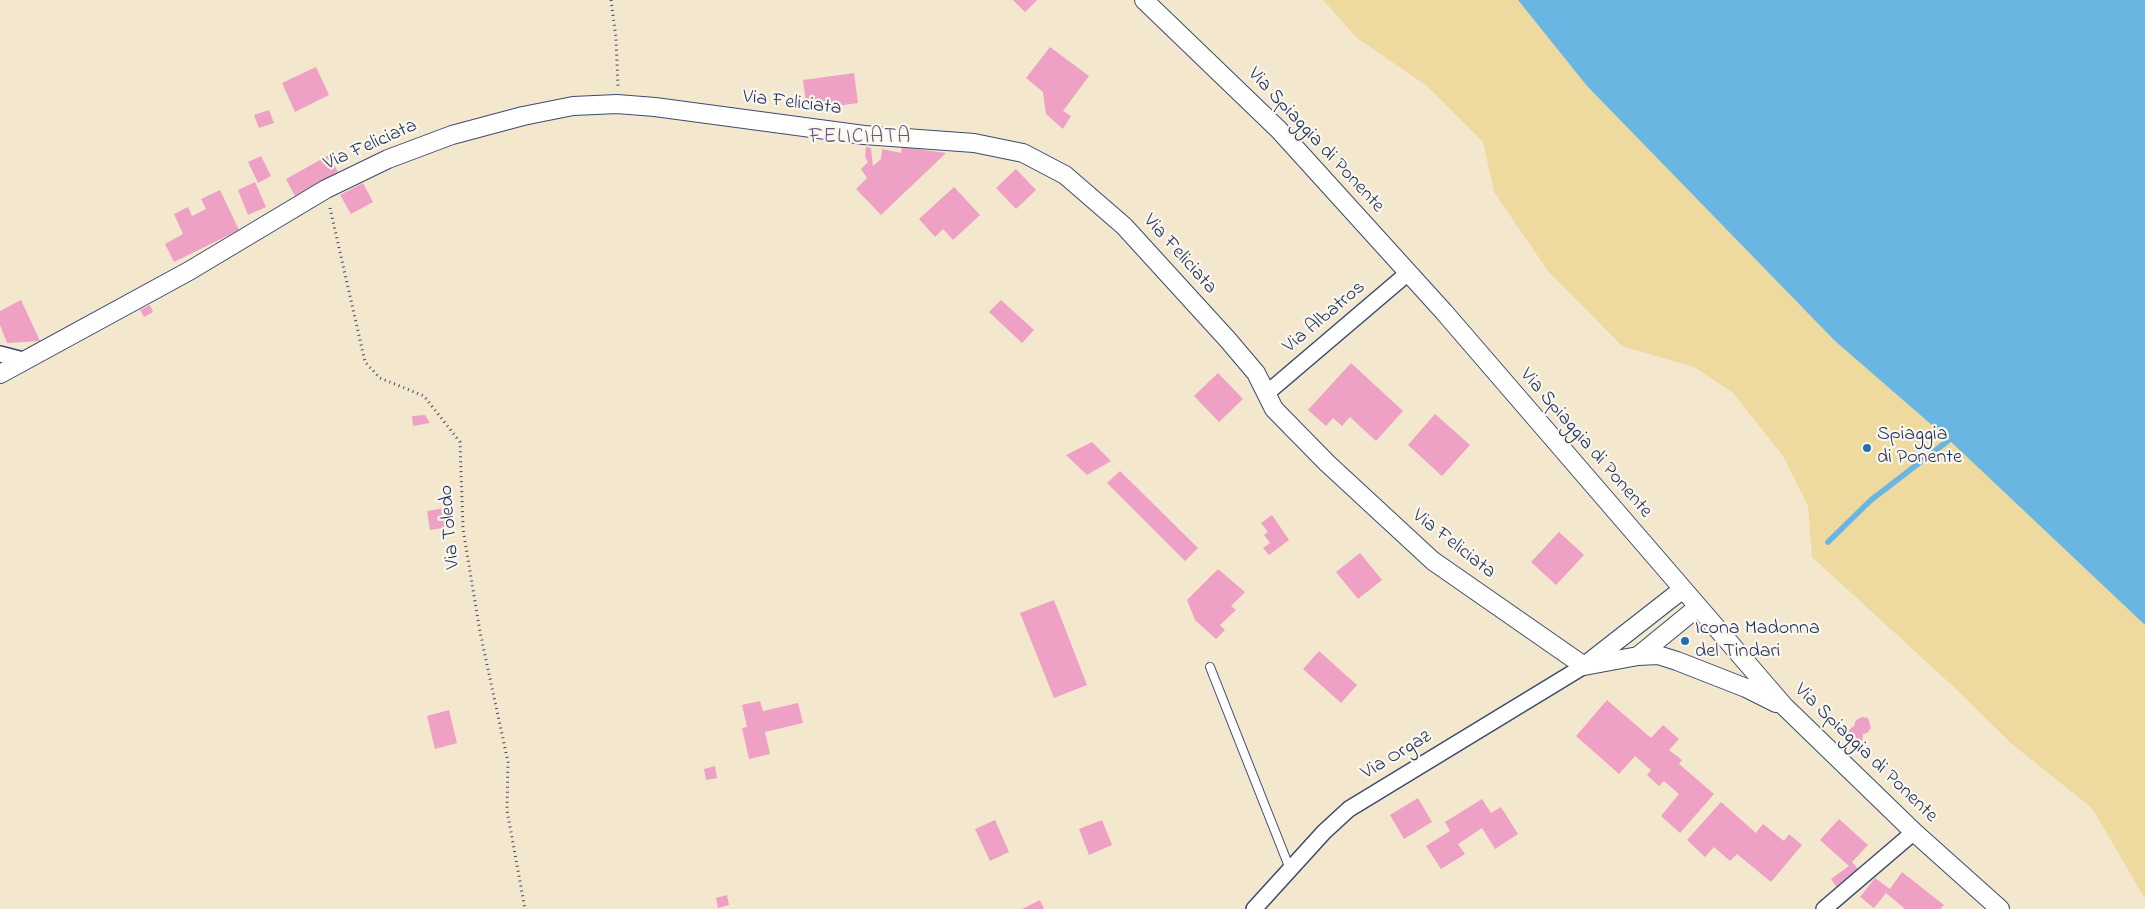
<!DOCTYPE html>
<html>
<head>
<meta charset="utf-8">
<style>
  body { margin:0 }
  canvas { display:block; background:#f3e7ce }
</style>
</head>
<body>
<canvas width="2145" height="909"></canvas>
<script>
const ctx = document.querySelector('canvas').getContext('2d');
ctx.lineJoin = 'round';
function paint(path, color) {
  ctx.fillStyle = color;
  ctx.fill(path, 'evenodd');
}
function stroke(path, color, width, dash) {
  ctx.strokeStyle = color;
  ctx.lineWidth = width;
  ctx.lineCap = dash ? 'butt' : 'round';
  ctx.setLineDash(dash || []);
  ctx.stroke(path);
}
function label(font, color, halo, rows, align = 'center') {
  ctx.font = font + ' "Indie Flower",sans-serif';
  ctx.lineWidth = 4.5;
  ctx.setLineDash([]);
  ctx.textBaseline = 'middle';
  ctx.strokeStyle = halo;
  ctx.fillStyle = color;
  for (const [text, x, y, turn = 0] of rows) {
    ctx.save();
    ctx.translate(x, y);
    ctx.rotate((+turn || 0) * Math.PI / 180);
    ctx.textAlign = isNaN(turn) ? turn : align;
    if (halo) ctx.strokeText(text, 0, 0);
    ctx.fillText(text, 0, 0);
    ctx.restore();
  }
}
paint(new Path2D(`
  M1323,0H1518L1587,86L1835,341L1949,440L2145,625V899L2092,808L2012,744L1956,689L1812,557L1808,506L1783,456L1733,393L1694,367L1622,346L1548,271L1494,192L1483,142L1427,86L1357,38Z`), '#eeda9e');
paint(new Path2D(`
  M1518,0H2145V625L1949,440L1835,341L1587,86Z`), '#69b6e3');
stroke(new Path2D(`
  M1828,542L1871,500L1949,440`), '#69b6e3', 5.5);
paint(new Path2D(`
  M1013,0H1037L1025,12Z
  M1050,47L1089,76L1063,111L1071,116L1063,129L1046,114L1043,92L1026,78Z
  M316,67L329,95L295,112L282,83Z
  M854,73L858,103L807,110L803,80Z
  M269,110L274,123L259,128L254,115Z
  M866,147L871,148L873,166L881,159L882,149L901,153L902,147L946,153L881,215L856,189L867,178L861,169L868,162L865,157Z
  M329,155L338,172L295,196L286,179Z
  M261,156L271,176L258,183L248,162Z
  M1016,169L1036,190L1016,209L996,188Z
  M255,182L266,207L248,215L238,190Z
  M363,183L373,202L351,214L340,195Z
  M954,187L980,215L953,240L943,229L935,237L919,219Z
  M220,190L239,230L174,262L165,244L183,234L174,214L188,207L192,216L206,209L201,199Z
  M21,300L40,341L7,343L0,325V311Z
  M1001,300L1034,330L1022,343L989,312Z
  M150,305L153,312L144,317L140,310Z
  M1351,363L1403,411L1376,441L1350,417L1342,426L1333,418L1326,426L1308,410Z
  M1218,373L1243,399L1219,422L1194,396Z
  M1435,414L1470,445L1442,476L1408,445Z
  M425,415L430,423L413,426L412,416Z
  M1092,442L1111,461L1087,475L1066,455Z
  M1120,471L1198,548L1185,561L1107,483Z
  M445,508L448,527L430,530L427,511Z
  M1272,515L1289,540L1269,555L1263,548L1270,543L1264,535L1268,532L1261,523Z
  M1559,532L1584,555L1556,585L1531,562Z
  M1360,553L1382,580L1358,599L1336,572Z
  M1218,569L1245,592L1231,606L1236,610L1220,625L1225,630L1216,639L1195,620L1187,600Z
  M1054,600L1087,685L1054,698L1020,613Z
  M1319,651L1357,685L1341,703L1303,669Z
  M1607,700L1651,738L1663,725L1679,739L1669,750L1682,760L1679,764L1714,794L1680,833L1661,816L1679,794L1664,781L1659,786L1647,775L1651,770L1635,756L1619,774L1576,736Z
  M760,701L763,711L798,703L803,723L765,732L770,754L749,759L742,728L747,727L742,705Z
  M449,710L457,743L435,749L427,716Z
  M1862,717L1868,718L1871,728L1867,733L1863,734L1861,753H1856L1857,746L1852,749L1842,736L1854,726L1856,720Z
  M715,766L717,778L706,780L704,769Z
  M1418,798L1432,822L1404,839L1390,815Z
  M1482,799L1491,813L1501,807L1518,834L1495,849L1482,828L1458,844L1465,854L1441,869L1426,846L1450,831L1445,822Z
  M1721,802L1756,833L1763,824L1784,841L1789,834L1802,845L1771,882L1737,854L1730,861L1714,847L1705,857L1687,840Z
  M1839,819L1868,845L1852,862L1861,872L1838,889L1831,879L1849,866L1820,840Z
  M995,820L1009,852L990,861L975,829Z
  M1102,820L1112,845L1089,855L1079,829Z
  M1902,872L1944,905L1940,909H1905L1886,893L1874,908L1860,897L1875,878L1890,889Z
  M727,895L729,905L718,908L716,898Z
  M1040,900L1044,909H1022Z`), '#eea1c4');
const service = new Path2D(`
  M1210,667L1290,869`);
const minor = new Path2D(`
  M0,354L23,360
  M1267,393L1408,273
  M1254,909L1324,832L1349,809L1584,666
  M1824,909L1914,832`);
const tertiary = new Path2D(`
  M1144,0L1279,130L1444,312L1784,706L1914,832L2000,909
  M0,374L189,271L326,189L388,159L452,135L523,116L573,106L617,104L655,107L864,135L974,143L1023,153L1065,175L1124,226L1228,340L1256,373L1274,409L1327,463L1433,561L1584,666
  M1638,656L1698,607
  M1587,664L1683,589
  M1584,666L1638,656L1658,655L1677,661L1746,688L1776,703`);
stroke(service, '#3b4b6f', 10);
stroke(minor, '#3b4b6f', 18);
stroke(tertiary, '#3b4b6f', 20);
stroke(new Path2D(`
  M611,0L616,38L618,86
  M330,208L365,362L380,378L424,396L460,442L463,529L480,632L508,762L507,810L525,909`), '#3b4b6f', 3, [1, 4]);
stroke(service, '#fff', 8);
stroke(minor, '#fff', 15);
stroke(tertiary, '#fff', 18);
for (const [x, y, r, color] of [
  [1867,448,5,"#1f6fb2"],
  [1685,641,5,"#1f6fb2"]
]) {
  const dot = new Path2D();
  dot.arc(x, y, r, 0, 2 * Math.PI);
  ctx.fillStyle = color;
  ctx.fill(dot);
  stroke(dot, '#fbf7ec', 2);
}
label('20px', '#1b2f5e', '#fbf7ec', [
  ["Via Feliciata",792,104,7],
  ["Via Spiaggia di Ponente",1315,141,47],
  ["Via Feliciata",371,146,-24],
  ["Via Feliciata",1179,255,48],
  ["Via Albatros",1325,318,-40],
  ["Via Spiaggia di Ponente",1585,444,49],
  ["Via Toledo",451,527,-95],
  ["Via Feliciata",1453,545,38],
  ["Via Spiaggia di Ponente",1865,754,44],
  ["Via Orgaz",1397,756,-31]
]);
label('20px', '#1b2f5e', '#fbf7ec', [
  ["Spiaggia",1877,436],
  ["di Ponente",1877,459],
  ["Icona Madonna",1695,630],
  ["del Tindari",1695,653]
], 'left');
ctx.letterSpacing = '1px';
label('21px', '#655782', '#fbf7ec', [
  ["FELICIATA",860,139]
]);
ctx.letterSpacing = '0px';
</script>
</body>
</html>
